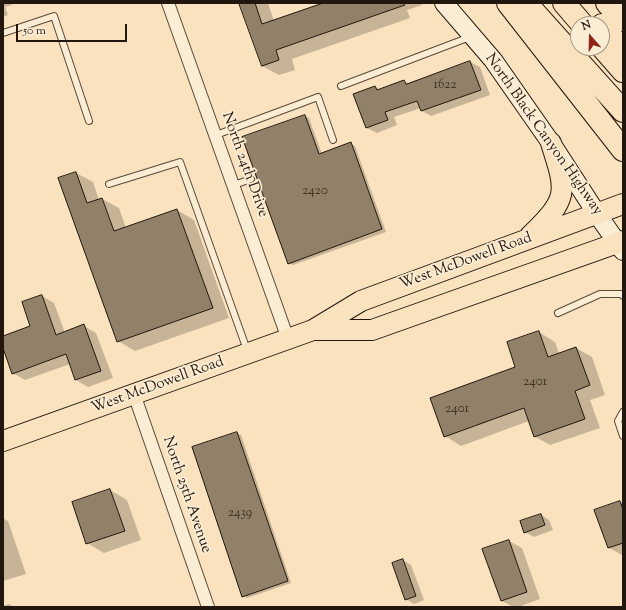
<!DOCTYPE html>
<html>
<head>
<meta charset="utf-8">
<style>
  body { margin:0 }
  #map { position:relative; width:626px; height:610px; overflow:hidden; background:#f9e2bd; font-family:"Sorts Mill Goudy",serif }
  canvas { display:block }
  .frame { position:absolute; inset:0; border:4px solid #22170e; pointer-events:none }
  .north { position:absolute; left:570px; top:16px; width:40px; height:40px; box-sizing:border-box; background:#fbecd4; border:1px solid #a49785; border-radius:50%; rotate:340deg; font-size:11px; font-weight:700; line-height:16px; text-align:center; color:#22170e }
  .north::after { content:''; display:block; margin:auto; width:14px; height:18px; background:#8f2418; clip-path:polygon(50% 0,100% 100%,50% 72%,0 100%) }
  .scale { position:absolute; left:16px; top:24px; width:111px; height:18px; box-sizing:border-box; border:2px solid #22170e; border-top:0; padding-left:5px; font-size:12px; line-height:14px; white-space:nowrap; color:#22170e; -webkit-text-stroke:3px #fbecd4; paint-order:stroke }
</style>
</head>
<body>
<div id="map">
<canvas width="626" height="610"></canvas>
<div class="frame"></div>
<div class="north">N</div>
<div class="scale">50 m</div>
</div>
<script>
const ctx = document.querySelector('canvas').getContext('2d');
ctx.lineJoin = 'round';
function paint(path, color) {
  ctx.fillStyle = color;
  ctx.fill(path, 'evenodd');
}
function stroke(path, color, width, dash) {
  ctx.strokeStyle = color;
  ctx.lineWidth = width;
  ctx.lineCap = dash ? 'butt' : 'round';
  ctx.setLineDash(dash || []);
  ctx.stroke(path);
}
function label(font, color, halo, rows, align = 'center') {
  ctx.font = font + ' "Sorts Mill Goudy",serif';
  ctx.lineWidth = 3.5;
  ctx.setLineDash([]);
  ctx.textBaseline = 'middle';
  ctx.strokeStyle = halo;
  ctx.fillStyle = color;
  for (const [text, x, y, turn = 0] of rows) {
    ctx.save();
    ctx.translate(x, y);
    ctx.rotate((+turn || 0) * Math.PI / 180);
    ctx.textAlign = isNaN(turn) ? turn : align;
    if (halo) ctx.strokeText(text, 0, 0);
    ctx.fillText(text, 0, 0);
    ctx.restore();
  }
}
paint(new Path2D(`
  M3,3H11L12,5L5,7L8,15L3,17Z
  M241,3H268L274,21L326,3H421L422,5L407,10L410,18L292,59L295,70L279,75L262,66Z
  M470,62L480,67L490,95L431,116L422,111L421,108L394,117L397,125L377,133L367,128L375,87L381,90L404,81L409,84Z
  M305,116L309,118L322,154L351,144L355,146L386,232L293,265L289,263Z
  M76,173L93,182L99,200L102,199L119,208L126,228L177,210L194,220L229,318L135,351L118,341Z
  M42,296L54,303L65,333L84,326L96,333L113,378L88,387L76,380L70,364L25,380L13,373L3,345V337L32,327Z
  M539,332L555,342L559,354L576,348L592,357L605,395L590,400L600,428L550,445L534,436L529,421L461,446L445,436L517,368Z
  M237,433L241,435L291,583L247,598L243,596L193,447Z
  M110,490L127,500L141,540L104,553L87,543Z
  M619,502L623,504V555H622L609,548Z
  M541,515L549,520L553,530L534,537L525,532Z
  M3,518L8,521L26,574L3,581Z
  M509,541L522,548L540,599L518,607H513L502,601L484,550Z
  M403,560L411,565L424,600L414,604L406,599Z
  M9,604L14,607H3V606Z`), '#0003');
const building = new Path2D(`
  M239,3H255L262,24L323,3H404L405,5L276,50L279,60L262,66Z
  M470,61L481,90L421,111L417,101L385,112L388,120L366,128L353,94L375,86L377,90L404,80L406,84Z
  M305,115L319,154L351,142L382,229L288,264L242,137Z
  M76,172L87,203L102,198L114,231L177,209L213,308L117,342L58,178Z
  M42,295L56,335L84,324L101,371L75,380L66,354L12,374L3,348V336L30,326L22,302Z
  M539,331L548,357L576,347L590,385L575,391L585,419L534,437L524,408L444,437L430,398L515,367L507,342Z
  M237,432L288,581L242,597L192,447Z
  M110,489L125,531L86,544L72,502Z
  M620,501L623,510V543L608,548L594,510Z
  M541,514L545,525L524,533L520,521Z
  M509,540L527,592L501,601L482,549Z
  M403,559L416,596L405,600L392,563Z`);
paint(building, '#928169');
stroke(building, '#22170e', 1);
const service = new Path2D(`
  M3,33L54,16L89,121
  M341,86L470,37
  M216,135L318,97L333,140
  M109,184L180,162L247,350
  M234,185L251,179
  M558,313L600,294H621L623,296
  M623,412L618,421L623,436`);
const minor = new Path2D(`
  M168,3L288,339
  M134,394L208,607`);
const secondary = new Path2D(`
  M444,3L493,60L551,143L597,214L623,251`);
const primary = new Path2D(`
  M530,236C569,198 567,193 551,143
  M313,330H372L623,241
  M3,441L313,330L361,301L623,204`);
const motorway = new Path2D(`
  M508,3L623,150
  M526,3L623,111
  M564,3L582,24
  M607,3L623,20
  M602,25L623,51
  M602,47L623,71`);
stroke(service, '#584a3a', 8);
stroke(minor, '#584a3a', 14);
stroke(secondary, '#22170e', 20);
stroke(primary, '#22170e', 22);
stroke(motorway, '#22170e', 24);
stroke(service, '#fbecd4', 6);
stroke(minor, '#fbecd4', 12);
stroke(secondary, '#fbecd4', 18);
stroke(primary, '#f9e2bd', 20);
stroke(motorway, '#f9e2bd', 22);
label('13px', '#3e3225', null, [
  ["1622",445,86],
  ["2420",315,192],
  ["2401",535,383],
  ["2401",457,410],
  ["2439",240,514]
]);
label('15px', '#22170e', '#fbecd4', [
  ["North Black Canyon Highway",543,135,55],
  ["North 24th Drive",244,165,70],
  ["West McDowell Road",466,262,-20],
  ["West McDowell Road",158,386,-20],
  ["North 25th Avenue",186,495,71]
]);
</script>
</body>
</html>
